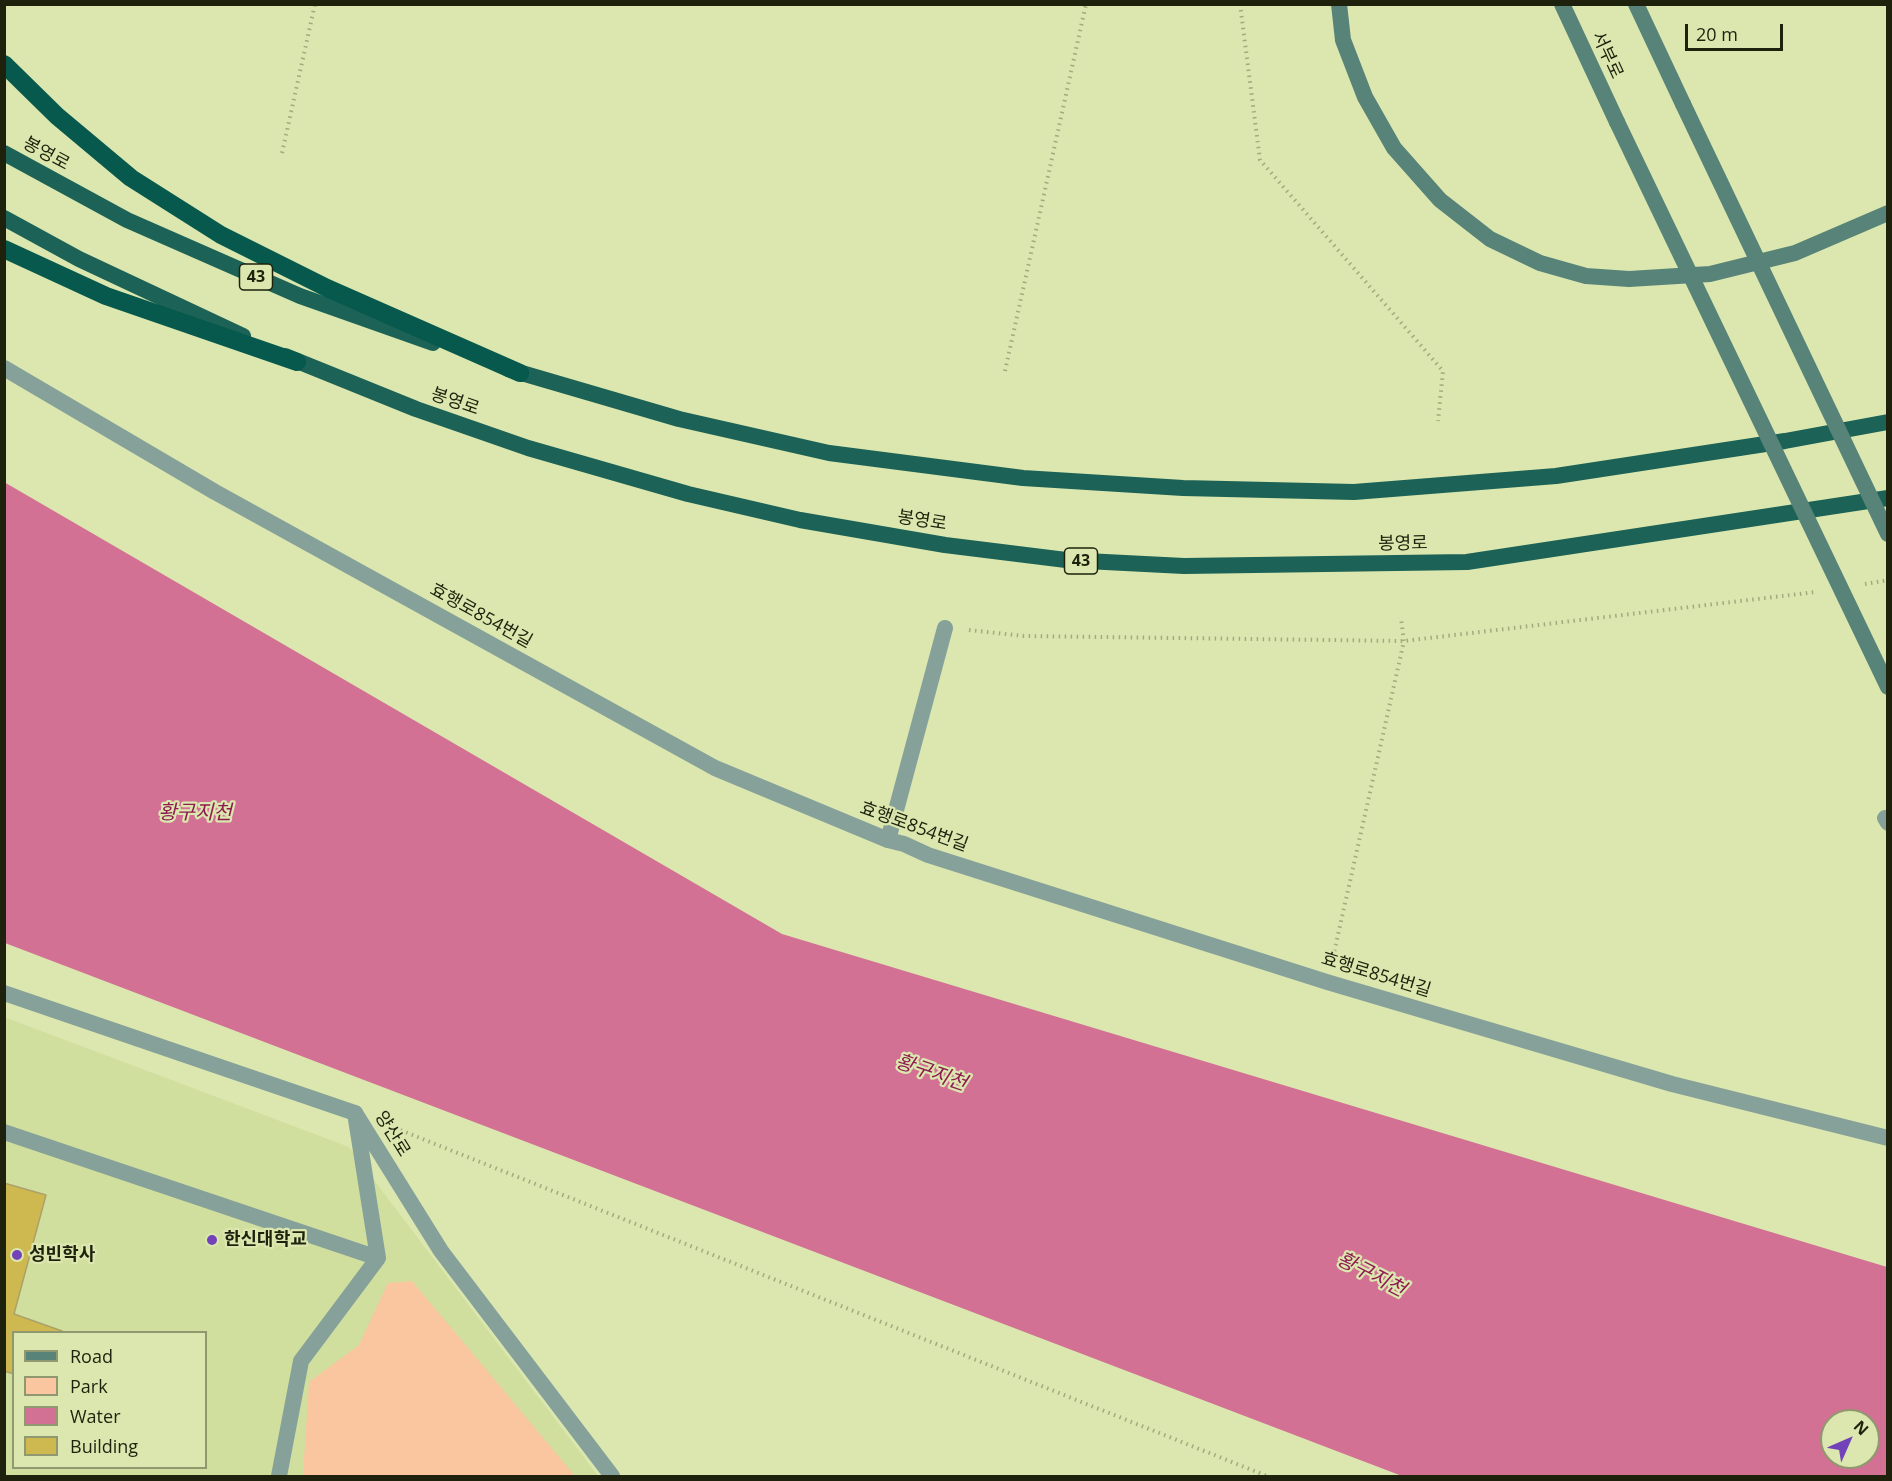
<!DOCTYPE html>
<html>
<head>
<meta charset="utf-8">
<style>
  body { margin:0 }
  #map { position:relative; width:1892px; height:1481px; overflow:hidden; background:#dbe7af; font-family:"Open Sans",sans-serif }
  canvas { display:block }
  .frame { position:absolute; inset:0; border:6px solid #1e220d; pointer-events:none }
  .legend { position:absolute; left:12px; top:1331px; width:195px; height:138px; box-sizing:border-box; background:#dbe7af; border:2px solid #8f986e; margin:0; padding:8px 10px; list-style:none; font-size:18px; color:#1e220d }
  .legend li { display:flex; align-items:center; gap:12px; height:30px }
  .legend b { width:30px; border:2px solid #8f986e }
  .north { position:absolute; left:1820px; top:1409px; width:60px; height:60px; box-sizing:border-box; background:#dbe7af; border:2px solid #8f986e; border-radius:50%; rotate:45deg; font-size:16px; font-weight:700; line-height:24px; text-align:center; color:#1e220d }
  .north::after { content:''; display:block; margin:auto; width:21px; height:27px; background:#7242b9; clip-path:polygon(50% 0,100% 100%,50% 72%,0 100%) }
  .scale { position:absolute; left:1685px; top:24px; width:98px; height:27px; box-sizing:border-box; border:3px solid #1e220d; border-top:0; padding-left:8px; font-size:18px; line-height:21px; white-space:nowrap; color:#1e220d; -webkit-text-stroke:4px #dbe7af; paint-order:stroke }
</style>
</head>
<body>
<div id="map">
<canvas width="1892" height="1481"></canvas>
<div class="frame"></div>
<ul class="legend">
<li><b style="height:8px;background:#578378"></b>Road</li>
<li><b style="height:16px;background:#fac69f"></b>Park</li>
<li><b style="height:16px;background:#d27194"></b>Water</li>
<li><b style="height:16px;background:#ceb950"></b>Building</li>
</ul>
<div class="north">N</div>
<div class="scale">20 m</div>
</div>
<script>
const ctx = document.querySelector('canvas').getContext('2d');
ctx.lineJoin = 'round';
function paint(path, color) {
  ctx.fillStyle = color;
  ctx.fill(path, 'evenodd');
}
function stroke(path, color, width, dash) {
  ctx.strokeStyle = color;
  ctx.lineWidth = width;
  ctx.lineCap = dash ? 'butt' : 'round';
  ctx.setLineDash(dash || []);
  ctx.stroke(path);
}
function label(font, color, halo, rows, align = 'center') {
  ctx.font = font + ' "Open Sans","Noto Sans KR",sans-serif';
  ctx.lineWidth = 4.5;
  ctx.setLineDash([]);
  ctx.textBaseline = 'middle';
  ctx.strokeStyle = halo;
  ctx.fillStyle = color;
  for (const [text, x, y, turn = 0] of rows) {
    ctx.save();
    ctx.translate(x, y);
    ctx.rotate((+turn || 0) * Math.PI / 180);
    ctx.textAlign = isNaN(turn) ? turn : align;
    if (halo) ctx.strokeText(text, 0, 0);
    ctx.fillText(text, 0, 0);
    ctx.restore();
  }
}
paint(new Path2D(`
  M4,1017L349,1147L598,1476H5ZM14,1332H206V1468H14Z`), '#d0de9e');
paint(new Path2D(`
  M412,1281L575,1476H303L309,1382L359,1345L388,1283Z`), '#fac69f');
paint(new Path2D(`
  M4,482L782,934L1887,1267V1476H1402L5,943ZM1832,1421H1868V1457H1832Z`), '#d27194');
const building = new Path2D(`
  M4,1183L46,1195L14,1314L62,1331V1332H14V1374L4,1371Z`);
paint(building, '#ceb950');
stroke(building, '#aca16a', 1.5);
stroke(new Path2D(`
  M1240,4L1260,160L1443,371L1438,421
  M282,153L315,4
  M1005,371L1086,4
  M1865,584L1888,580
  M969,630L1024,636L1404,641L1816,592
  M1333,957L1404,641L1401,618
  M395,1128L1267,1476`), '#a1ab7e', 4, [1.5, 4.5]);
stroke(new Path2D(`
  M1885,818L1888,823
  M888,840L945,628
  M4,1132L378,1258
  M279,1476L301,1361L378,1258L355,1113`), '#85a19a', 16);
stroke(new Path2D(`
  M4,368L215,492L715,768L888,840L904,844L928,855L1327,982L1672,1084L1888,1138
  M4,993L355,1113L441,1251L612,1476`), '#85a19a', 16);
stroke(new Path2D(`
  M1339,4L1343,40L1365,97L1394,148L1440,200L1490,239L1540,263L1586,276L1629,279L1710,274L1795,253L1888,213
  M1562,4L1617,122
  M1636,4L1683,104`), '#578378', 16);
stroke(new Path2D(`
  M4,153L127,220L300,296L433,343
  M4,218L79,259L243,336
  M285,356L416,409L528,448L688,494L800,520L945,545L1066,560L1184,566L1467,562L1888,498
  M508,369L679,419L829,453L1023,478L1183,488L1354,492L1556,476L1785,441L1888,422`), '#1c6256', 16);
stroke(new Path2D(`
  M4,64L57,116L131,178L221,235L327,288L520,373
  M4,249L106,296L297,362`), '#06594c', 18);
stroke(new Path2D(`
  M1683,104L1888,534
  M1617,122L1888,687`), '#578378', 16);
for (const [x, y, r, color] of [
  [212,1240,6,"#7242b9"],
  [17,1255,6,"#7242b9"]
]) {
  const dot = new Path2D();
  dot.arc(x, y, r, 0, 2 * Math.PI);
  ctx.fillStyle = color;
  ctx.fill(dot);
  stroke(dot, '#dbe7af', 2);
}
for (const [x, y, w] of [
  [256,277,33],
  [1081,561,33]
]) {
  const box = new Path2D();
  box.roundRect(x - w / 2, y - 13, w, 26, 4.5);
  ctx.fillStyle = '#dbe7af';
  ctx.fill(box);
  stroke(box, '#1e220d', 1.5);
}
label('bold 16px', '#1e220d', null, [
  ["43",256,277],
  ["43",1081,561]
]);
label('18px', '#1e220d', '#dbe7af', [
  ["서부로",1607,55,65],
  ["봉영로",46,154,28],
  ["봉영로",455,402,19],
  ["봉영로",922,521,9],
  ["봉영로",1403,544,-1],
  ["효행로854번길",481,616,29],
  ["효행로854번길",914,827,20],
  ["효행로854번길",1376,975,17],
  ["양산로",392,1134,58]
]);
label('bold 18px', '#1e220d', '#dbe7af', [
  ["한신대학교",224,1240],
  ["성빈학사",29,1255]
], 'left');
label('italic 20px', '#8f1b51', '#dbe7af', [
  ["황구지천",195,813],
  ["황구지천",931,1073,19],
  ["황구지천",1371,1275,27]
]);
</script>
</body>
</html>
